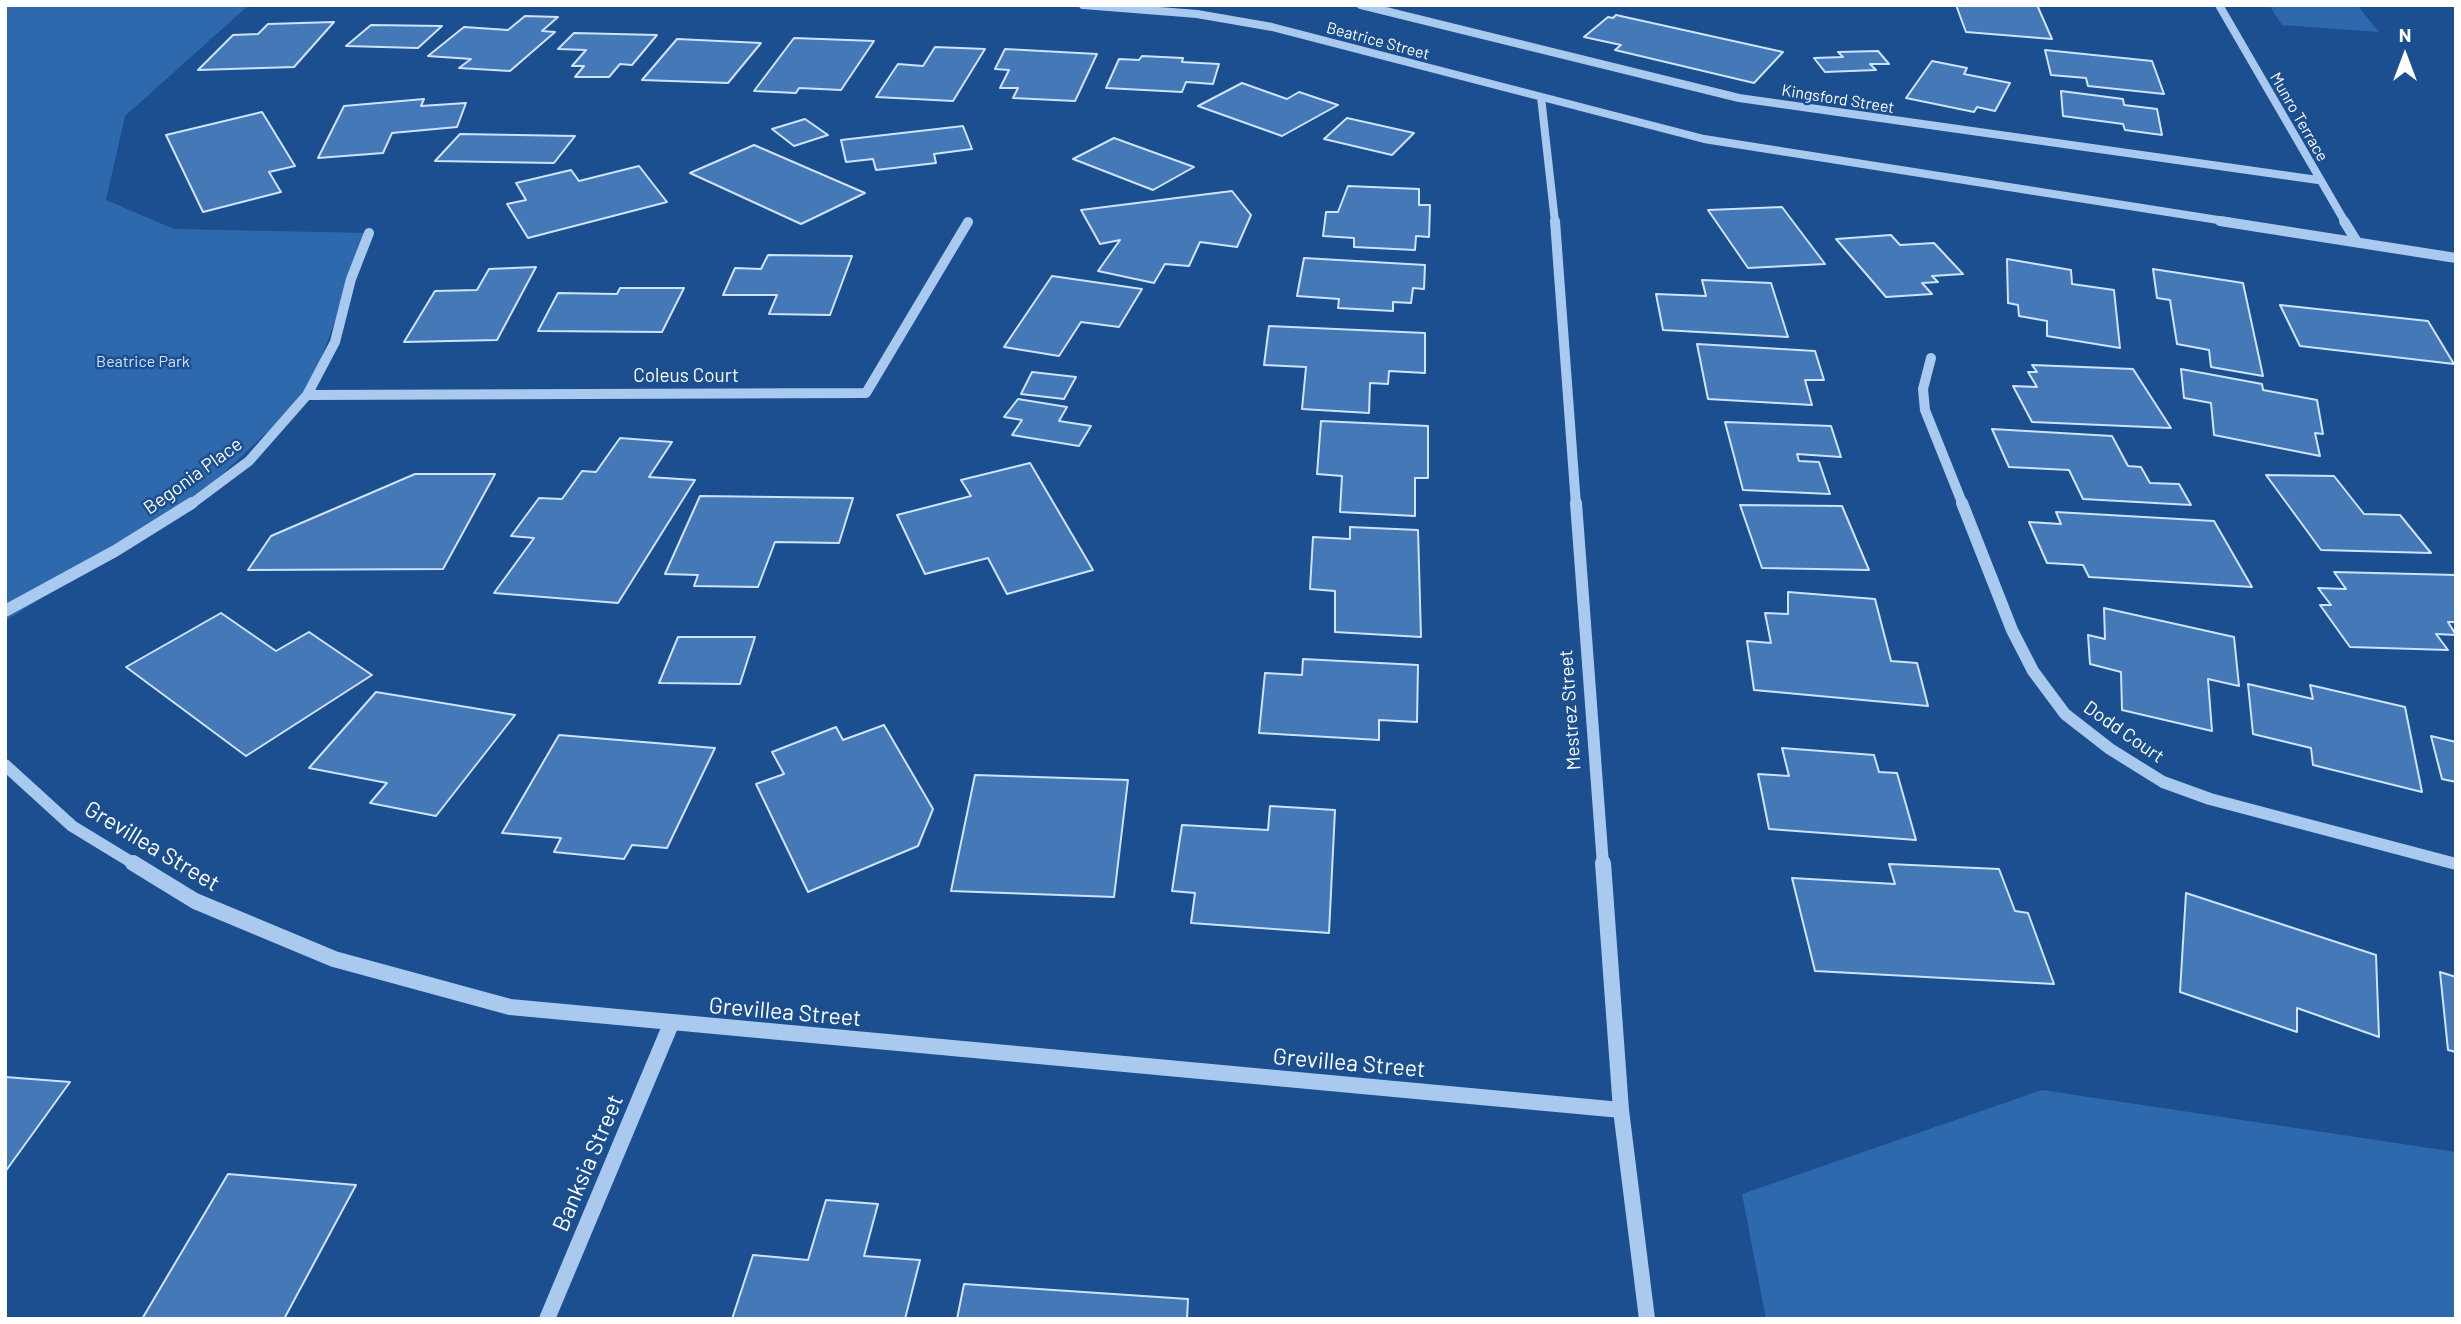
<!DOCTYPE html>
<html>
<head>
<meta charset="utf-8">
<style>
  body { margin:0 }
  #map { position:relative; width:2461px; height:1324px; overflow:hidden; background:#1b4f8f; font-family:Barlow,sans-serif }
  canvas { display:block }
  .frame { position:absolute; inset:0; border:7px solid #fff; pointer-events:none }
  .north { position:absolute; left:2370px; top:21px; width:70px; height:70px; -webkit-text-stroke:5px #1b4f8f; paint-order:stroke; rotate:0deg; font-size:19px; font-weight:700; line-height:28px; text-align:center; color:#fff }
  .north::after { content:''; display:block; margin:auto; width:24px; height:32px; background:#fff; clip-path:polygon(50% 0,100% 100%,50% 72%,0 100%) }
</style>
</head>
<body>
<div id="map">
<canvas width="2461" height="1324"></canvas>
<div class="frame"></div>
<div class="north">N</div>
</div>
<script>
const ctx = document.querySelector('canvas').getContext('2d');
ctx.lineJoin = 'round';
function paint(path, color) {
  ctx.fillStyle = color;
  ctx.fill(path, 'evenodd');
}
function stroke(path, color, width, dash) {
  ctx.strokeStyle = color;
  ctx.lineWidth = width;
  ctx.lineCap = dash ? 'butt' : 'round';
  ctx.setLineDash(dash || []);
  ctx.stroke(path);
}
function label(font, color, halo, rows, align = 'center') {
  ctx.font = font + ' Barlow,sans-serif';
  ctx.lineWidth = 5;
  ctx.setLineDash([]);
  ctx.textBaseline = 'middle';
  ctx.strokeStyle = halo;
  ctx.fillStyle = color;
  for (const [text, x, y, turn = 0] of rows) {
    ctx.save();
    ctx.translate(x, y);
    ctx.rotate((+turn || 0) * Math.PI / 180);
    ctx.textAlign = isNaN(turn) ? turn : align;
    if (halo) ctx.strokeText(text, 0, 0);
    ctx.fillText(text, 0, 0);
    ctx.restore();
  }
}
paint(new Path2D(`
  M5,5H249L125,116L106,200L174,229L369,233L307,395L187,507L5,621Z
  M2269,5H2357L2379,32L2282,25Z
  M2042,1090L2456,1152V1319H1766L1742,1194Z`), '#2e69ad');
const building = new Path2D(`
  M1956,5H2037L2052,39L1966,32Z
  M1616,15L1783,52L1754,83L1615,50L1621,45L1584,37L1608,17L1613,18Z
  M525,16L558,17L542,31L555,32L510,71L459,68L471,59L428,56L464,27L508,30Z
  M334,22L294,67L198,70L233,35L258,34L268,24Z
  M371,25L442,26L418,48L346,46Z
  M574,33L657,35L632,65L620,64L609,77H575L584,66H572L586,50L558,49Z
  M794,38L874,41L841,90L799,88L796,93L754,91Z
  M677,39L761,43L728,83L642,80Z
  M935,47L985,49L953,101L876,97L898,64L923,66Z
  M1005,49L1097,54L1075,101L1013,98L1018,88H1000L1009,70L995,69Z
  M2045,50L2152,61L2164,94L2088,86L2086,78L2051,75Z
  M1878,51L1889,64H1870L1876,70L1825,72L1814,58L1843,57L1838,52Z
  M1142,56L1183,58L1182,62L1219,64L1213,84L1186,82L1182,92L1106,88L1119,59L1139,60Z
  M1932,61L1967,68L1964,74L2010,83L1995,111L1977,107L1974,112L1906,98Z
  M1242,83L1287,99L1299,92L1338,105L1282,136L1198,106Z
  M2061,91L2123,99L2124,105L2157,109L2162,135L2125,130L2123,124L2063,116Z
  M424,99L421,106L466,103L457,127L392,133L383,153L318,158L344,106Z
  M262,112L295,166L269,172L281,192L203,212L166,135Z
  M1347,118L1414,133L1392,155L1324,139Z
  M805,119L828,135L794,146L772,129Z
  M963,126L972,149L934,154L936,163L876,170L873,159L846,162L841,140Z
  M460,134L575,136L554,163L435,161Z
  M1114,138L1194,167L1153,190L1073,159Z
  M754,145L865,193L801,224L690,173Z
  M639,166L667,202L528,238L507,204L526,200L516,183L571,170L579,181Z
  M1348,186L1419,189V205H1430L1429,237L1416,236L1415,250L1354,247V238L1323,236L1326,212H1338Z
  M1232,191L1251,215L1237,247L1200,242L1189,266L1165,264L1154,283L1098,271L1120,240L1100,244L1081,210Z
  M1782,207L1825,264L1748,268L1708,210Z
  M1891,235L1900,245L1934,243L1963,274L1932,276L1938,282L1922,283L1932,294L1886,297L1836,239Z
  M768,255L852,256L830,315L769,314L777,295H723L735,268L761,269Z
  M1304,258L1425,265L1424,289L1413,288L1411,303L1393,302V311L1338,308L1339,299L1297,296Z
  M2007,259L2071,270L2072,284L2114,290L2120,348L2047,336V321L2019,316L2018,305L2008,303Z
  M536,267L497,340L404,342L435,291L477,290L489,269Z
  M2153,269L2243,283L2263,376L2211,367L2209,350L2177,344L2170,300L2157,298Z
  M1052,276L1142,289L1119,327L1081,322L1059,356L1004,347Z
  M1702,280L1771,283L1788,337L1663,330L1656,294L1706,296Z
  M620,288H684L662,332L538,331L558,293L617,294Z
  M2280,305L2428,321L2454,364L2300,346Z
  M1269,326L1425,333V373L1389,371L1388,384L1370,383L1369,413L1302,409L1306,367L1264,365Z
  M1697,344L1815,351L1824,380H1805L1812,405L1708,399Z
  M2032,365L2133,369L2171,428L2032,422L2013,386L2037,387L2028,372H2037Z
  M2181,369L2262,384L2263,390L2317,400L2323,434L2315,433L2320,456L2214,435L2211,403L2184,398Z
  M1032,372L1076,377L1064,399L1021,394Z
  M1018,399L1067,407L1059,421L1091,426L1079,446L1012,435L1022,420L1004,417Z
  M1321,421L1428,426V478H1415V516L1340,512L1342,476L1317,474Z
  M1725,422L1831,426L1841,457L1797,454L1799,461L1819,462L1830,494L1743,490Z
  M1992,429L2112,436L2128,466L2141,467L2150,483L2179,484L2191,505L2083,499L2069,470L2009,467Z
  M620,438L672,442L649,477L695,480L618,603L494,593L534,538L511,536L539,498L562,499L582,471L596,472Z
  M1030,463L1093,570L1007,594L988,558L925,574L897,515L971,496L961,480Z
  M415,474H495L443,569L248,570L271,536Z
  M2266,475L2334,476L2364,514L2400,515L2431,553L2321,550Z
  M700,496L853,498L839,543L775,542L758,587L694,586L698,575L665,574Z
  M1740,505L1842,506L1869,570L1762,568Z
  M2056,512L2214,521L2252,587L2089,577L2083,565L2047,563L2029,522L2061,524Z
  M1350,527L1418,530L1421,637L1335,632V591L1310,589L1313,537L1350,539Z
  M2334,572L2456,575V622H2448L2456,635L2436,634L2448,650L2350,647L2320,605H2331L2318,588L2346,589Z
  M1788,592L1875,599L1891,661L1917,663L1928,706L1754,690L1747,641L1771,643L1765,613L1788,614Z
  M2104,608L2234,637L2239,686L2208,679L2212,731L2122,710L2121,672L2090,664L2088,635L2105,639Z
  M221,613L276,651L309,632L372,675L246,756L126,667Z
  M678,637H755L740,684L659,683Z
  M1303,659L1418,665L1417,722L1379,720V740L1259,733L1265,673L1302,675Z
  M2248,684L2313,699L2310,685L2405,707L2422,792L2313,765L2311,748L2253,734Z
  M376,692L515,715L436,816L370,803L387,783L309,768Z
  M884,725L933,809L918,846L808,892L756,784L784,774L772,752L836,727L843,740Z
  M559,735L715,748L667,848L632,845L624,859L554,852L561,838L502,833Z
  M2431,736L2456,742V782L2442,779Z
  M1782,748L1874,755L1879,772L1897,773L1916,840L1769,829L1758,774L1789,776Z
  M975,775L1128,780L1114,897L951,891Z
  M1270,806L1335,810L1329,933L1191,923L1195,893L1172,891L1182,825L1268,830Z
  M1889,864L1999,869L2015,911L2028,913L2054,984L1815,971L1792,878L1895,884Z
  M2186,893L2376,955L2379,1037L2297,1008V1032L2180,992Z
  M2440,972L2456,977V1052L2448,1050Z
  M5,1077L70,1082L5,1172Z
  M228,1174L356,1185L284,1319H142Z
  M826,1200L878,1204L864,1256L920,1260L905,1319H732L753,1255L808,1260Z
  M964,1284L1188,1299L1187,1319H957Z`);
paint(building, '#4478b7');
stroke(building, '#cfe3fa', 2);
stroke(new Path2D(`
  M1083,5L1197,14L1272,27L1704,139L2231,222
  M1361,5L1739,98L2318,180
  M2219,5L2345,222
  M1541,97L1555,222`), '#a9c9ee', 8);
stroke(new Path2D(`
  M1555,221L1576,505
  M2220,221L2456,258
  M2344,221L2357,242
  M1931,358L1923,389L1925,410L1963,505
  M307,395L866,393L968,222
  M190,505L249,461L307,395L335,342L351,279L369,233`), '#a9c9ee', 10);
stroke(new Path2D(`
  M1576,503L1603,865
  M1962,503L2012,630L2033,671L2065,714L2110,749L2163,782L2210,799L2456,864
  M5,611L115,551L192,503
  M5,765L72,826L136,865`), '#a9c9ee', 12);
stroke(new Path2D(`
  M133,863L195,901L334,959L510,1007L1621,1110
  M1603,863L1621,1110L1647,1319
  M547,1319L671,1024`), '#a9c9ee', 16);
label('16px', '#fff', '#1b4f8f', [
  ["Beatrice Street",1378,41,15],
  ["Kingsford Street",1838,99,9],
  ["Munro Terrace",2299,117,60]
]);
label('16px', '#cfe3fa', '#1b4f8f', [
  ["Beatrice Park",143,362]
]);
label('19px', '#fff', '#1b4f8f', [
  ["Coleus Court",686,376],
  ["Begonia Place",193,476,-36],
  ["Mestrez Street",1570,710,-94],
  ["Dodd Court",2124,732,35]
]);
label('23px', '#fff', '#1b4f8f', [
  ["Grevillea Street",152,846,31],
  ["Grevillea Street",785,1012,5],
  ["Grevillea Street",1349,1063,5],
  ["Banksia Street",588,1163,-67]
]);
</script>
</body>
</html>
